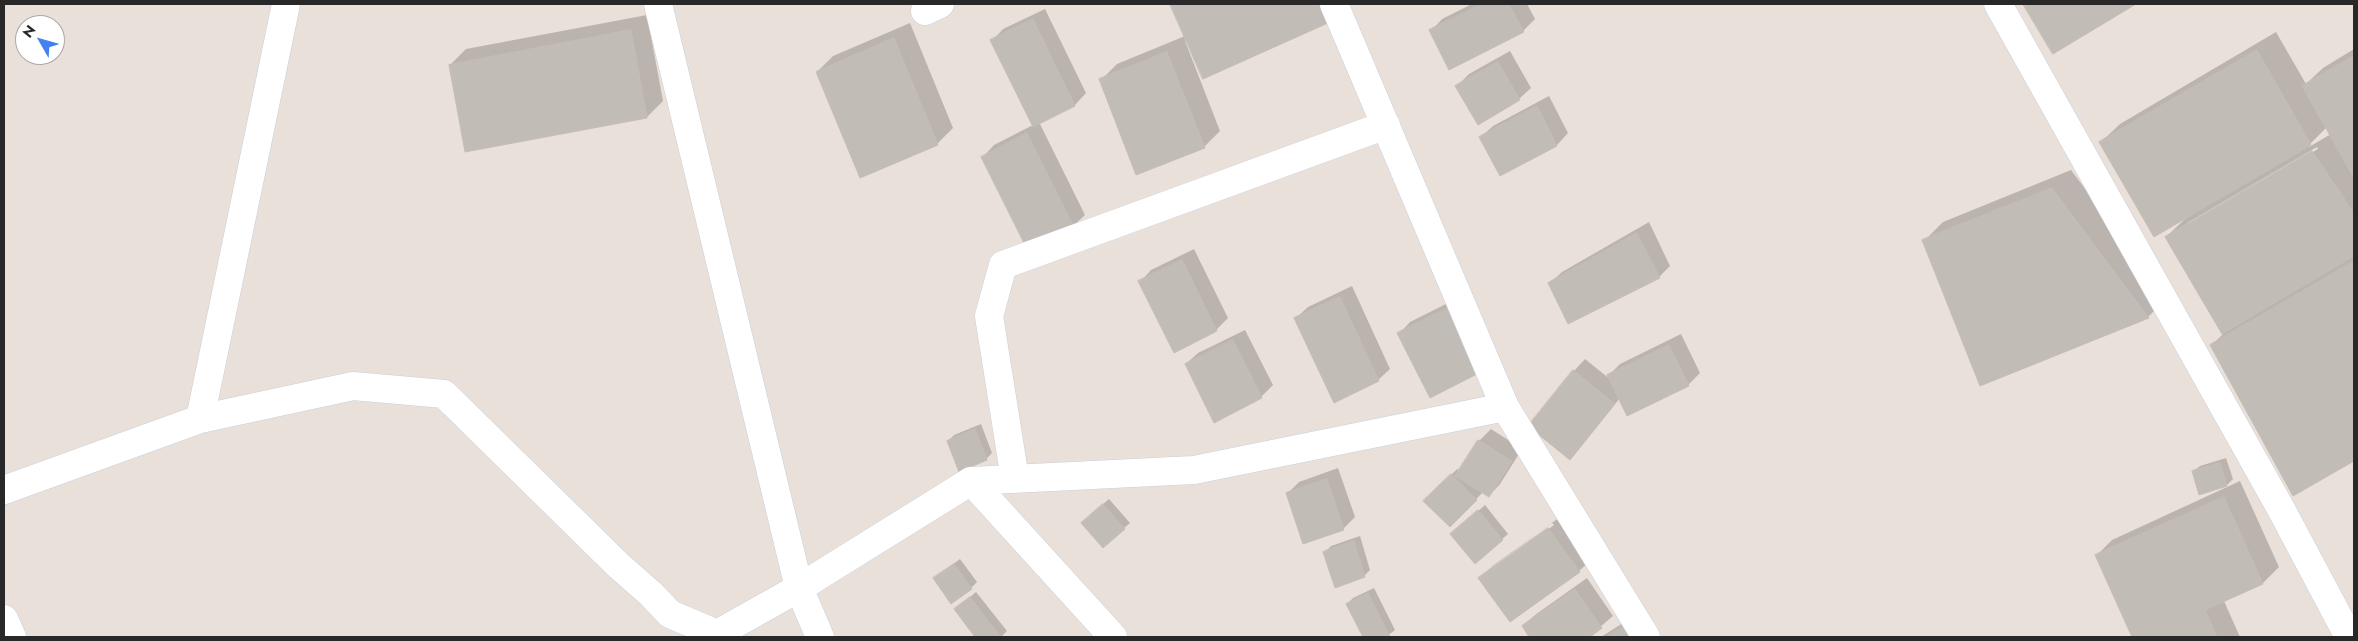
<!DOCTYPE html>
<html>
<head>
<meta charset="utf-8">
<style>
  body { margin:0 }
  #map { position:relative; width:2358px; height:641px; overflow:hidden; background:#eae0da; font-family:Jost,sans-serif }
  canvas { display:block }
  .frame { position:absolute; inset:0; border:5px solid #282828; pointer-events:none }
  .north { position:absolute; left:15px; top:15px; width:50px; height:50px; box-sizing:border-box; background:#fff; border:1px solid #a9a9a9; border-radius:50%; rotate:308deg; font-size:14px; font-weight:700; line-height:20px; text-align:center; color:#282828 }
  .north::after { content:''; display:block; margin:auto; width:18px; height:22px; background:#4281ef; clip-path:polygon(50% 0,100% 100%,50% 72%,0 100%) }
</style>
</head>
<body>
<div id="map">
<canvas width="2358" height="641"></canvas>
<div class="frame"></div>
<div class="north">N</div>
</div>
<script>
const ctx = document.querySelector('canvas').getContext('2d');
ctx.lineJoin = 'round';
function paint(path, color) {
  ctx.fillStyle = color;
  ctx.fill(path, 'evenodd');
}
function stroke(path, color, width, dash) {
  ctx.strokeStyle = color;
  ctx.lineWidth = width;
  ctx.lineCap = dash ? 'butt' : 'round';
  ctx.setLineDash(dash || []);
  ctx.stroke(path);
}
paint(new Path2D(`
  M1171,4H1345L1185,41L1220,131L1204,147L1101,80L1117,64L1185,36Z
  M1472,4H1527L1535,19L1523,31H1431L1442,19Z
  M2024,4H2133L2054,52Z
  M1045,9L1086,93L1075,105L1039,122L1085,215L1073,226L983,157L994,145L1033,125L992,41L1003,29Z
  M647,15L663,101L647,117L450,65L466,49Z
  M910,23L953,128L937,144L817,72L833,56Z
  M2276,32L2306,84L2323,68L2354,49V459L2293,494L2212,345L2223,334L2166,237L2186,218L2101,142L2120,124ZM2327,127L2331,134L2309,147L2308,146ZM2317,147L2318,149L2187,226V223Z
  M1510,51L1531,88L1519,99L1457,86L1469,74Z
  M1549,96L1568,133L1557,145L1501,174L1481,137L1493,126Z
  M2071,170L2167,298L2148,317L1981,384L1924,241L1943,222Z
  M1649,222L1670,266L1659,277L1550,283L1562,272Z
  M1194,249L1228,318L1216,330L1140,282L1151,270Z
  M1352,286L1390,369L1378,380L1296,318L1308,307Z
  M1460,297L1492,360L1399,334L1410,322Z
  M1245,330L1273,385L1261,397L1186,364L1198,353Z
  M1681,334L1700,373L1688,385L1620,398L1570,458L1574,371L1585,359L1611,380L1609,375L1620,364Z
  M981,424L992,453L986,459L948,441L954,435Z
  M1491,429L1522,449L1500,484L1489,496L1483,492L1450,526L1425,501L1457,469L1460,472L1479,441Z
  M2226,458L2233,479L2227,485L2194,471L2200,466Z
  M1338,468L1355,517L1343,529L1288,493L1299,482Z
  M2240,481L2279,567L2263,583L2224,601L2240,637H2133L2097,555L2112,540Z
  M1109,499L1130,523L1124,528L1088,517Z
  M1485,505L1508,534L1475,562L1458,529Z
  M1560,517L1591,560L1579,571L1480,578L1492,567ZM1552,523L1554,525L1491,571V567Z
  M1360,536L1370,570L1364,576L1325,552L1331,546Z
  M960,559L977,582L971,588L935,578Z
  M1587,578L1613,616L1588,637H1531L1523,626L1535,615Z
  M1374,588L1395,630L1386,637H1364L1347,604L1353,598Z
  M976,592L1007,631L1001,637H977L955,610Z
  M1634,616L1647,637H1601Z`), '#0003');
const building = new Path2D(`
  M1170,4H1319L1328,23L1203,79Z
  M1482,4H1509L1524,32L1449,70L1429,30Z
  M2023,4H2136L2053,54Z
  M1033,19L1075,106L1033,127L990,40Z
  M631,30L647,118L465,152L449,65Z
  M894,38L938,145L860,178L816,72Z
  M2257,50L2311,145L2154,237L2099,142Z
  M1167,52L1205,148L1136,175L1099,79Z
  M2354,56V178L2302,86Z
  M1498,62L1520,100L1478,125L1455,86Z
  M1537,106L1557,146L1500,176L1479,137Z
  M1027,133L1074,227L1028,251L981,157Z
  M2312,151L2354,213V256L2222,334L2165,237Z
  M2052,188L2149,318L1980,386L1922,240Z
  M1637,233L1660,278L1568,324L1548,283Z
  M1182,260L1217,331L1174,353L1138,281Z
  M2354,261V461L2293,496L2210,345Z
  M1340,297L1379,381L1334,403L1294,318Z
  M1448,308L1481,372L1430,398L1397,333Z
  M1233,340L1262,398L1214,423L1185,364Z
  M1669,345L1689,386L1627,416L1607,375Z
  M1573,370L1615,404L1570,460L1528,426Z
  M975,429L987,460L959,472L947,441Z
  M1478,440L1512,461L1489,497L1455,476Z
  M2220,463L2227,486L2199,495L2192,471Z
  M1451,474L1477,500L1450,527L1423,501Z
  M1327,479L1344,530L1303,544L1286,493Z
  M2224,497L2263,584L2205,610L2217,637H2132L2095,555Z
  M1103,504L1125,529L1103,548L1081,523Z
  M1478,510L1503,540L1475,564L1450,534Z
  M1548,528L1580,572L1510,622L1478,578Z
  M1354,541L1365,577L1335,588L1323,552Z
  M954,564L972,589L951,604L933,578Z
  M1575,589L1602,628L1590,637H1529L1522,626Z
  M1368,593L1390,637H1363L1346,604Z
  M970,597L1001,637H975L954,609Z
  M1622,627L1629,637H1606Z`);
paint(building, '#c2bcb6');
stroke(building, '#c5bcb4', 1);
const minor = new Path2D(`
  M658,4L799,588L820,637
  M1334,4L1505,407L1646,637
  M1998,4L2281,509L2349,637
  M925,11L940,4
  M200,419L286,4
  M1015,479L989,316L1003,265L1386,125
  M971,481L1113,637
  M4,490L200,419L353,386L444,394L618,565L651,594L670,614L717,634L799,588L971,481L1194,470L1505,407
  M4,619L12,637`);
stroke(minor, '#c9cfd9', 29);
stroke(minor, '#fff', 28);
</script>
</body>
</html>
